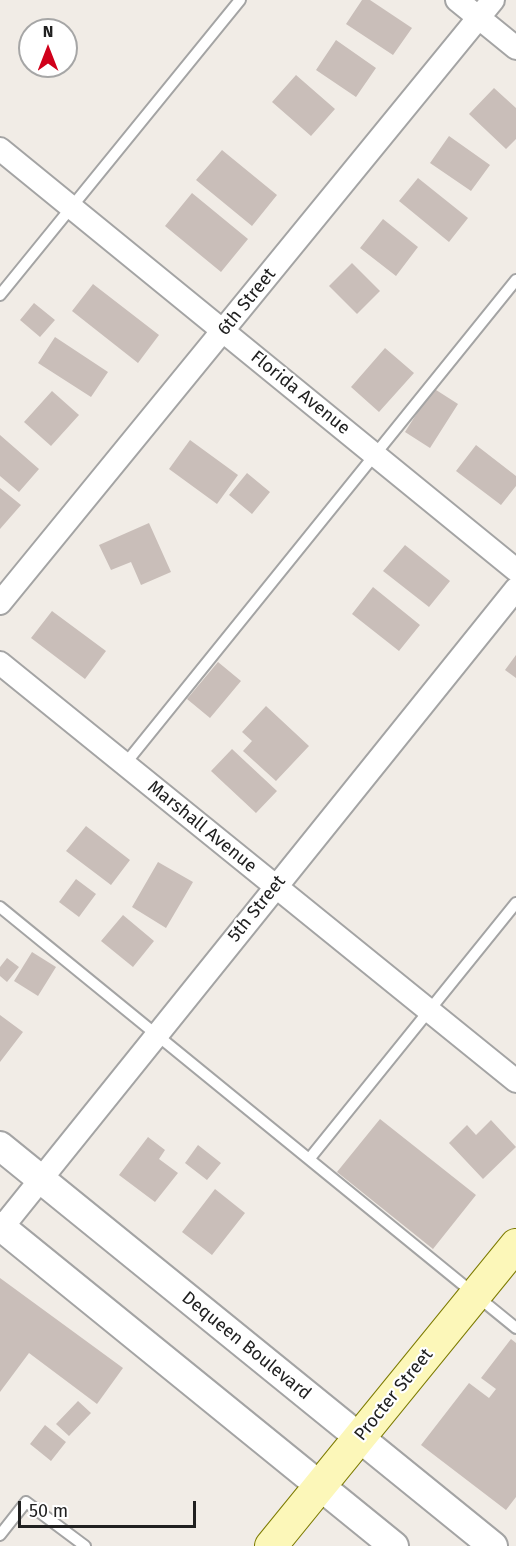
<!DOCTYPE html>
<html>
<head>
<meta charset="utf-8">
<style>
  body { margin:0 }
  #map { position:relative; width:516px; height:1546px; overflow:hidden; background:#f1ece6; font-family:"Fira Sans",sans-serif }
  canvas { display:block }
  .north { position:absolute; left:18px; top:18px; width:60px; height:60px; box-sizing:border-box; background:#fff; border:2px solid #a6a6a6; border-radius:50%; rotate:0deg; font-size:16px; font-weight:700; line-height:24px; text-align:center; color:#202020 }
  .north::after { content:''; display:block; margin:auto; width:21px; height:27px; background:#d0001a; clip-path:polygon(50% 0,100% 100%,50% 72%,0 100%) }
  .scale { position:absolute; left:18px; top:1501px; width:178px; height:27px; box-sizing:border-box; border:3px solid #202020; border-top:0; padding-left:8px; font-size:18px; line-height:21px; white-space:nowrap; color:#202020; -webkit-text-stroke:4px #fff; paint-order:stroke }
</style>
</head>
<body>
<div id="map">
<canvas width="516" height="1546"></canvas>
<div class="north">N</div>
<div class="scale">50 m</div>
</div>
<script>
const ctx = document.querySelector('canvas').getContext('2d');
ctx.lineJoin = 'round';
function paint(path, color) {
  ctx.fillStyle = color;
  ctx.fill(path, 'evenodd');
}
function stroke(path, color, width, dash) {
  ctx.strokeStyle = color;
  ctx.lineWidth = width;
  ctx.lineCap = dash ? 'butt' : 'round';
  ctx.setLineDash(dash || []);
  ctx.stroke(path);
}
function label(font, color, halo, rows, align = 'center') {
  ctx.font = font + ' "Fira Sans",sans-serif';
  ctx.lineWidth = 4.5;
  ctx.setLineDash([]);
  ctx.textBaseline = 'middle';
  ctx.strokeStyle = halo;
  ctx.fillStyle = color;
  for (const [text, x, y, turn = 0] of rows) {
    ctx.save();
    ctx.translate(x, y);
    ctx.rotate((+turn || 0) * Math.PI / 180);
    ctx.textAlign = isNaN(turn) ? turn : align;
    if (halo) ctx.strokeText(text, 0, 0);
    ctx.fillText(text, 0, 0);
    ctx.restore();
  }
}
paint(new Path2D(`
  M362,0H370L412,28L393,55L346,24Z
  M336,40L376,68L356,97L316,70Z
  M296,75L335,109L311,136L272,102Z
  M494,88L516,108V139L506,149L469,114Z
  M449,136L490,165L471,191L430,163Z
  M222,150L277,195L252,226L196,180Z
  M418,178L468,218L449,242L399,201Z
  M192,193L248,239L221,272L165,226Z
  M383,219L418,247L396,276L360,248Z
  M352,263L380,291L357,314L329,286Z
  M93,284L159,335L138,363L72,311Z
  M34,303L55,320L40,337L20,320Z
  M55,337L108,372L91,397L38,363Z
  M385,348L414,373L379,412L351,387Z
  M433,388L458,404L430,448L405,432Z
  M52,391L79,415L51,446L24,422Z
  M0,435L39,469L19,492L0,476Z
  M190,440L238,475L217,504L169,469Z
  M476,445L516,476V486L501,505L456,471Z
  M247,473L270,492L252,514L229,495Z
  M0,488L21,505L0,529Z
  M149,523L171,572L141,585L131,562L111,570L99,545Z
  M405,545L450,581L429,607L383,571Z
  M373,587L420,625L399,651L352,614Z
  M52,611L106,651L85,679L31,638Z
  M516,655V678L505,670Z
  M218,662L241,681L210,718L187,699Z
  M266,706L309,746L276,781L243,751L252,741L242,732Z
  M232,749L277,791L256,813L211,771Z
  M86,826L130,860L111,885L66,851Z
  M158,862L193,882L166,928L132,907Z
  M76,879L96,894L79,917L59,902Z
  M123,915L154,941L133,967L101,941Z
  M32,952L56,967L38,996L14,981Z
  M7,958L19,967L7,982L0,976V967Z
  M0,1015L23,1032L0,1062Z
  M380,1119L476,1195L433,1249L337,1172Z
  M491,1120L516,1147L483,1179L449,1143L467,1125L476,1135Z
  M148,1137L165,1150L159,1159L178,1173L155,1202L119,1175Z
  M198,1145L221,1163L207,1180L185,1163Z
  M215,1189L245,1213L212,1255L182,1232Z
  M0,1278L123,1368L97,1404L29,1353L0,1392Z
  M511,1339L516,1343V1497L506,1510L421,1445L469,1383L489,1398L496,1389L481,1378Z
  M78,1401L91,1413L69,1436L56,1424Z
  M45,1425L66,1442L51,1461L30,1444Z`), '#c9beb9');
const service = new Path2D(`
  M0,295L240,0
  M125,764L516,280
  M0,907L516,1328
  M310,1158L516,903
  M0,1535L26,1502L85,1546`);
const minor = new Path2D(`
  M457,0L516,48
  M0,149L516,570
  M0,603L493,0
  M0,663L516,1081
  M0,1230L516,589`);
const tertiary = new Path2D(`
  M0,1146L493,1546
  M0,1226L394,1546`);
const secondary = new Path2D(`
  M271,1546L516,1245`);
stroke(service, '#a4a4a4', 14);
stroke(minor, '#a4a4a4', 26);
stroke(tertiary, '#a4a4a4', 32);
stroke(secondary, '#7d7b01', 34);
stroke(service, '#fff', 10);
stroke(minor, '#fff', 22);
stroke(tertiary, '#fff', 28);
stroke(secondary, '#fcf7b9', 32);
label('18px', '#202020', '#fff', [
  ["6th Street",247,302,-51],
  ["Florida Avenue",300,393,39],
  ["Marshall Avenue",202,827,39],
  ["5th Street",257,909,-51],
  ["Dequeen Boulevard",246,1346,39],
  ["Procter Street",394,1395,-51]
]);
</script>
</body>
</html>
